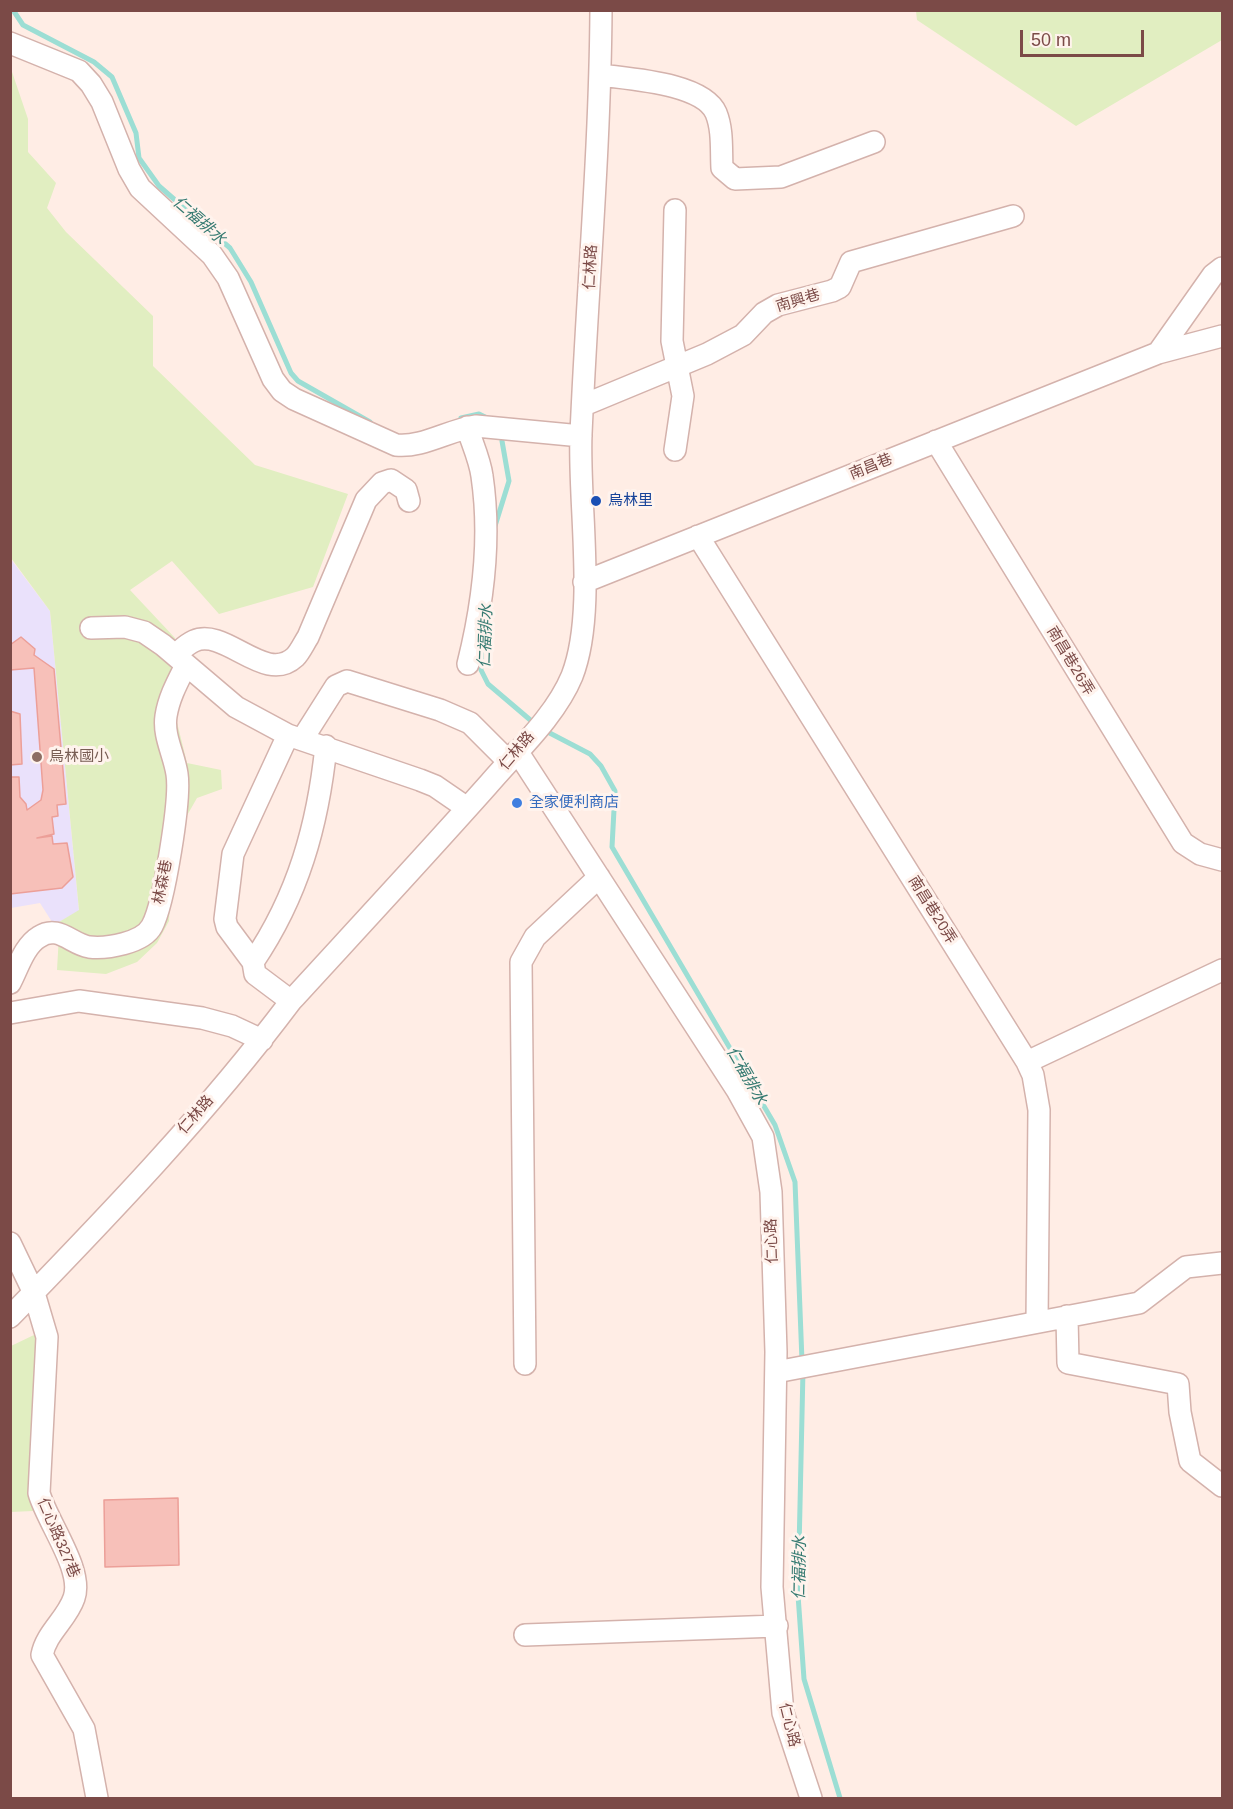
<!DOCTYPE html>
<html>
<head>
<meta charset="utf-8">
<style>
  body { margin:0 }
  #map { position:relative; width:1233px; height:1809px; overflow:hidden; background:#ffede5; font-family:Helvetica,sans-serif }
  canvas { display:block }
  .frame { position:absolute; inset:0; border:12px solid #7b4a47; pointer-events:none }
  .scale { position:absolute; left:1020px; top:30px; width:124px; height:27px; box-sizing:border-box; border:3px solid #7b4a47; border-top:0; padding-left:8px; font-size:18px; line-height:21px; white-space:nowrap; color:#7b4a47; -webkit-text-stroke:4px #fff3ed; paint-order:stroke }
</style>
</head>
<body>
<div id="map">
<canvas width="1233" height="1809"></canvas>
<div class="frame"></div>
<div class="scale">50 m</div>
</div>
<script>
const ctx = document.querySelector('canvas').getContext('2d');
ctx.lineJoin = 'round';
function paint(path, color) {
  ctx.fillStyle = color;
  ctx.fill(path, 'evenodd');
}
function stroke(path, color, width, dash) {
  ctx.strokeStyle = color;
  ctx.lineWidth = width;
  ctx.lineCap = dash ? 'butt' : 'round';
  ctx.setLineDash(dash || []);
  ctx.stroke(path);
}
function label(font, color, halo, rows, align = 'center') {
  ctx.font = font + ' Helvetica,"Noto Sans TC",sans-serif';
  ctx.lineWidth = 6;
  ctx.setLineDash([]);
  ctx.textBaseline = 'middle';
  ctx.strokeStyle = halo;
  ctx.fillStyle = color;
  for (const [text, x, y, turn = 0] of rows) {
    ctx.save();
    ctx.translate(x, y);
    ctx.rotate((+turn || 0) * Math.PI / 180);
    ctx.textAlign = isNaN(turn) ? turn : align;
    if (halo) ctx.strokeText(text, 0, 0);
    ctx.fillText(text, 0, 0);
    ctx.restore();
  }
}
paint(new Path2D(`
  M10,558L50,611L79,911L54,925L40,903L11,908Z`), '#eae1fb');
paint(new Path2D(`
  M916,11H1222V40L1076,126L917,20Z
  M10,66L28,119V152L56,183L47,208L66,232L153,316V366L255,465L348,494L313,587L219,614L172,561L130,590L175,638L171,698L187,763L221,770L222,789L197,798L173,840L169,921L157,943L137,962L106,974L57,970L59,935L54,925L79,910L50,611L11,558Z
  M36,1334L33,1511L11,1512V1346Z`), '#e1eec1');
stroke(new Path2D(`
  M13,10L23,25L94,62L112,77L136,133L139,158L159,186L230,248L251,282L291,373L298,381L370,422
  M461,418L479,414L489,419
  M495,526L509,481L502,441
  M481,651V670L488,684L535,724
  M542,729L590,754L601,766L615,791L612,847L775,1125L795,1182L802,1361
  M803,1370L798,1595L804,1679L840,1798`), '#9cded4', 5);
const building = new Path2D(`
  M21,637L35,649L34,655L54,669L66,804L57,805L58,816L52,817L54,834L37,838L52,836L53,844L67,843L73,877L62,888L10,894V777H19L20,797L26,804L27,810L41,800L43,790L34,668L10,670V645Z
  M10,711L20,714L22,764L10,765Z
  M178,1498L179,1565L105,1567L104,1500Z`);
paint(building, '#f7c0b9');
stroke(building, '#ec9f98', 1.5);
const minor = new Path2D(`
  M10,43L79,71L91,84L102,102L129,169L140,188L212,255L228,278L273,379L282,391L294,399L396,445C422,448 449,430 476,426L581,436
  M601,75C629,79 703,83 716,113C723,130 721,150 722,168L735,179L781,177L874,142
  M1158,353L1222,336
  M584,405L707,354L743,335L764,313L778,305L832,291L840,287L851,262L1013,216
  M467,427C472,443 480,460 482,476C491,537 483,604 468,664
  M936,441L1183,843L1200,854L1222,860
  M675,450L683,396L672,341L675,210
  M698,536L1027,1062L1033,1075L1039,1110L1037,1322
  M584,582L1158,353L1213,275L1222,268
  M91,628L125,627L144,632L163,645L236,707L288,735L420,780L435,786L467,808
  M175,655C181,650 187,644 194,641C225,627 265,685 295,657C300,652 304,643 308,637L366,500L382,483L391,480L406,490L409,501
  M303,738L336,686L347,681L440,710L470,723L508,761
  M517,751L737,1090L763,1137L771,1192L776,1352L772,1587L783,1713L811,1798
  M253,962L227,927L225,919L233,854L288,735
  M10,983C18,968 24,946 39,937C58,924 71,944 89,947C107,949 143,943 152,926C164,904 181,799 177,774C174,754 163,736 166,716C169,697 178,681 186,665
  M291,1001L255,974L253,962C298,896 318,825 326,746
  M10,1013L79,1001L202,1018L232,1026L262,1040
  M1027,1062L1222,970
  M10,1243L34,1293L47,1337L39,1493C47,1522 84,1570 74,1598C67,1619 46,1633 42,1655L84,1729L97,1798
  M1067,1316L1068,1363L1178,1384L1180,1412L1190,1461L1222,1486
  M10,1317C108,1216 207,1113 291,1001C357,929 423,858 488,785C516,752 555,717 572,676C597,612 578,504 581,434C587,293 600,152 601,10
  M525,1364L521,962L535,937L599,877
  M776,1372L1139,1303L1186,1267L1222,1263
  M525,1635L777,1626`);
stroke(minor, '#d4b2ac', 24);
stroke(minor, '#fff', 21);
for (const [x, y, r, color] of [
  [596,501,6,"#1a4fb4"],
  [37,757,6,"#8d6e63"],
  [517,803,6,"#3f7fe0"]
]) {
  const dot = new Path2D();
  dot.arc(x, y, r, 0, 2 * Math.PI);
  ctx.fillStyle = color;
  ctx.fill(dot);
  stroke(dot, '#fff3ed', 2);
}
label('15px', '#7b4a47', '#fff3ed', [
  ["仁林路",591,267,-87],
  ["南興巷",798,301,-17],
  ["南昌巷",871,467,-22],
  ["南昌巷26弄",1070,661,59],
  ["仁林路",517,751,-50],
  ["林森巷",163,882,-79],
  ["南昌巷20弄",932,910,58],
  ["仁林路",196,1115,-49],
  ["仁心路",772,1241,-92],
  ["仁心路327巷",58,1538,67],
  ["仁心路",789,1725,76]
]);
label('15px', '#164399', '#fff3ed', [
  ["烏林里",608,501]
], 'left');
label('15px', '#785e54', '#fff3ed', [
  ["烏林國小",49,757]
], 'left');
label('15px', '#366cbe', '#fff3ed', [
  ["全家便利商店",529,803]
], 'left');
label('italic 16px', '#357a71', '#fff3ed', [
  ["仁福排水",199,221,41],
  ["仁福排水",486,636,-88],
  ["仁福排水",746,1076,60],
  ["仁福排水",800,1568,-89]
]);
</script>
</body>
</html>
